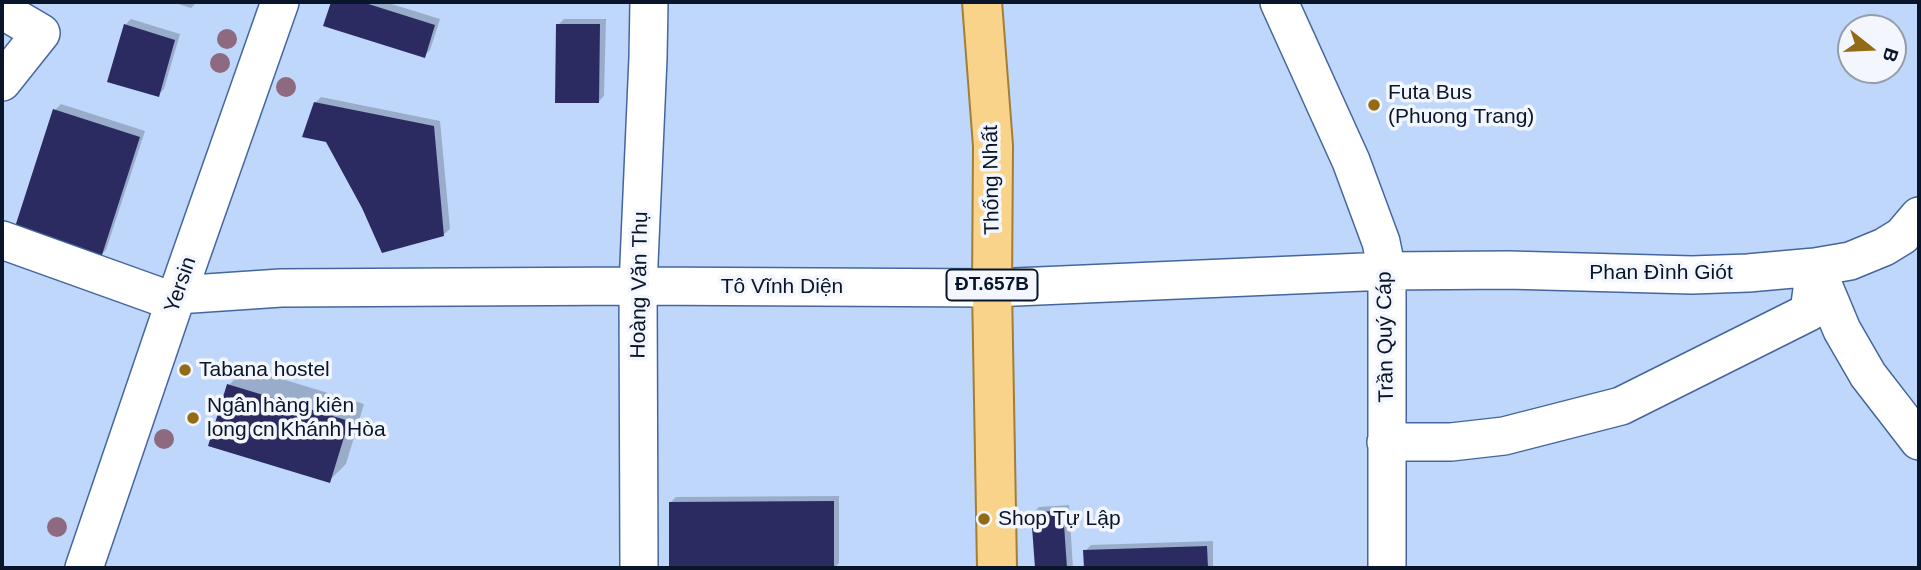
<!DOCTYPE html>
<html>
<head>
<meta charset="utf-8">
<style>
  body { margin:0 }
  #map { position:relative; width:1921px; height:570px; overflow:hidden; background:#c0d7fc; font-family:Helvetica,sans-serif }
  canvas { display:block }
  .frame { position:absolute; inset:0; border:4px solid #08152b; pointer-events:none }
  .north { position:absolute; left:1837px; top:14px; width:70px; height:70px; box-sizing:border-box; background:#f3f7fd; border:2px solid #959da9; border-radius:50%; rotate:108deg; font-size:19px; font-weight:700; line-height:28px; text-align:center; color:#08152b }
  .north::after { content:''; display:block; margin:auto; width:24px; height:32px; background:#946b15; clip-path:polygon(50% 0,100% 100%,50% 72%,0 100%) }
</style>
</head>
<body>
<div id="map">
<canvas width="1921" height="570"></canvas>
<div class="frame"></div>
<div class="north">B</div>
</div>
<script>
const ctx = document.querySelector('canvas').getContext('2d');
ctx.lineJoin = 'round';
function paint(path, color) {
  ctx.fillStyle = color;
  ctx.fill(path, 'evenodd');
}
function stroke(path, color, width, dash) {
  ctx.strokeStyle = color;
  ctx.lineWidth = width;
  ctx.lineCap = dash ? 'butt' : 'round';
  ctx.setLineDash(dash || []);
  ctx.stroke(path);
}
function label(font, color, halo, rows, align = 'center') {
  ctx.font = font + ' Helvetica,sans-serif';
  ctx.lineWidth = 7;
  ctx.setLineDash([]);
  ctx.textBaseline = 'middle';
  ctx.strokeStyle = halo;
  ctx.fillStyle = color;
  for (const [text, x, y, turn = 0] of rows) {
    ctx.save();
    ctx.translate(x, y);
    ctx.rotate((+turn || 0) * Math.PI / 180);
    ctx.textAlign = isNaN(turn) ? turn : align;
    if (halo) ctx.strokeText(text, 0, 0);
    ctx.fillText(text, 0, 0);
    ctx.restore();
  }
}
paint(new Path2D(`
  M172,2H197L191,8Z
  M333,2H385L440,19L430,50L424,56L326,25Z
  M131,19L180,34L164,89L158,95L125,25Z
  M564,19H606L604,96L598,102L558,25Z
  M321,97L440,121L450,229L443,235L315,103Z
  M61,104L145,131L106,250L100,256L55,110Z
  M246,368L364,404L346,464L329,481L229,385Z
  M839,496V563L834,568H671L670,503L676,497Z
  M1069,505L1073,568H1036L1033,513L1039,507Z
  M1213,541V568H1086L1085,551L1091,545Z`), '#0003');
paint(new Path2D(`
  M331,2H362L435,25L425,58L323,26Z
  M124,24L175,40L159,97L107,82Z
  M556,24H600L599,103H555Z
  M314,102L434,126L444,236L382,253L362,208L326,142L302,137Z
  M53,109L140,137L101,258L14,230Z
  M227,384L349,421L330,483L208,446Z
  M834,501V568H669V502Z
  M1063,510L1067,568H1035L1031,513Z
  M1207,546L1208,568H1084L1083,550Z`), '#2b2b62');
const minor = new Path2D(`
  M1279,2L1351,161L1381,242L1387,271V568
  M2,10L41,33L2,82
  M2,240L175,302
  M1816,268L1842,330L1868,375L1919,441
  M177,295L281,288L638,286L992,288L1387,271L1508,270L1692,275L1748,273L1815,267L1850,261L1884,247L1902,236L1919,216
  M1386,442H1451L1504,436L1621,406L1809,312L1815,267
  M84,568L177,295L280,2
  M639,568L638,286L648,58L649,2`);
const major = new Path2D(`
  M982,2L993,146L992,288L997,568`);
stroke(minor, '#45669d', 40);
stroke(major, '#a27e36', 42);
stroke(minor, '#fff', 37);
stroke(major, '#f9d38a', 38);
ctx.fillStyle = '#8d6a80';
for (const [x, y] of [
  [227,39],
  [220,63],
  [286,87],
  [164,439],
  [57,527]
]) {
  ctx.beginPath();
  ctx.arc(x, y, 10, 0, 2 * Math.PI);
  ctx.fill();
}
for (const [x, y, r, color] of [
  [1374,105,7,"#946b15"],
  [185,370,7,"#946b15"],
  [193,418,7,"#946b15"],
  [984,519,7,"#946b15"]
]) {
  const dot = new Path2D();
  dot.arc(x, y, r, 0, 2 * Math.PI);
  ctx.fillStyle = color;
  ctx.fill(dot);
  stroke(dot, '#f3f7fd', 2.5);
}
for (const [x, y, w] of [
  [992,285,91]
]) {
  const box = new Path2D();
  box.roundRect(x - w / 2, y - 15.5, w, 31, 5);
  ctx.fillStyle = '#f3f7fd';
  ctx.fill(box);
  stroke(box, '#08152b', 2);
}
label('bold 19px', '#08152b', null, [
  ["ĐT.657B",992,285]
]);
label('21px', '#08152b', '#f3f7fd', [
  ["Futa Bus",1388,93],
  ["(Phuong Trang)",1388,117],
  ["Tabana hostel",199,370],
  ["Ngân hàng kiên",207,406],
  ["long cn Khánh Hòa",207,430],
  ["Shop Tự Lập",998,519]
], 'left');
label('21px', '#08152b', '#f3f7fd', [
  ["Thống Nhất",992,180,-91],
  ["Phan Đình Giót",1661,273],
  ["Yersin",181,285,-71],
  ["Hoàng Văn Thụ",640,285,-89],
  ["Tô Vĩnh Diện",782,287],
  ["Trần Quý Cáp",1386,337,-91]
]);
</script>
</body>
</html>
